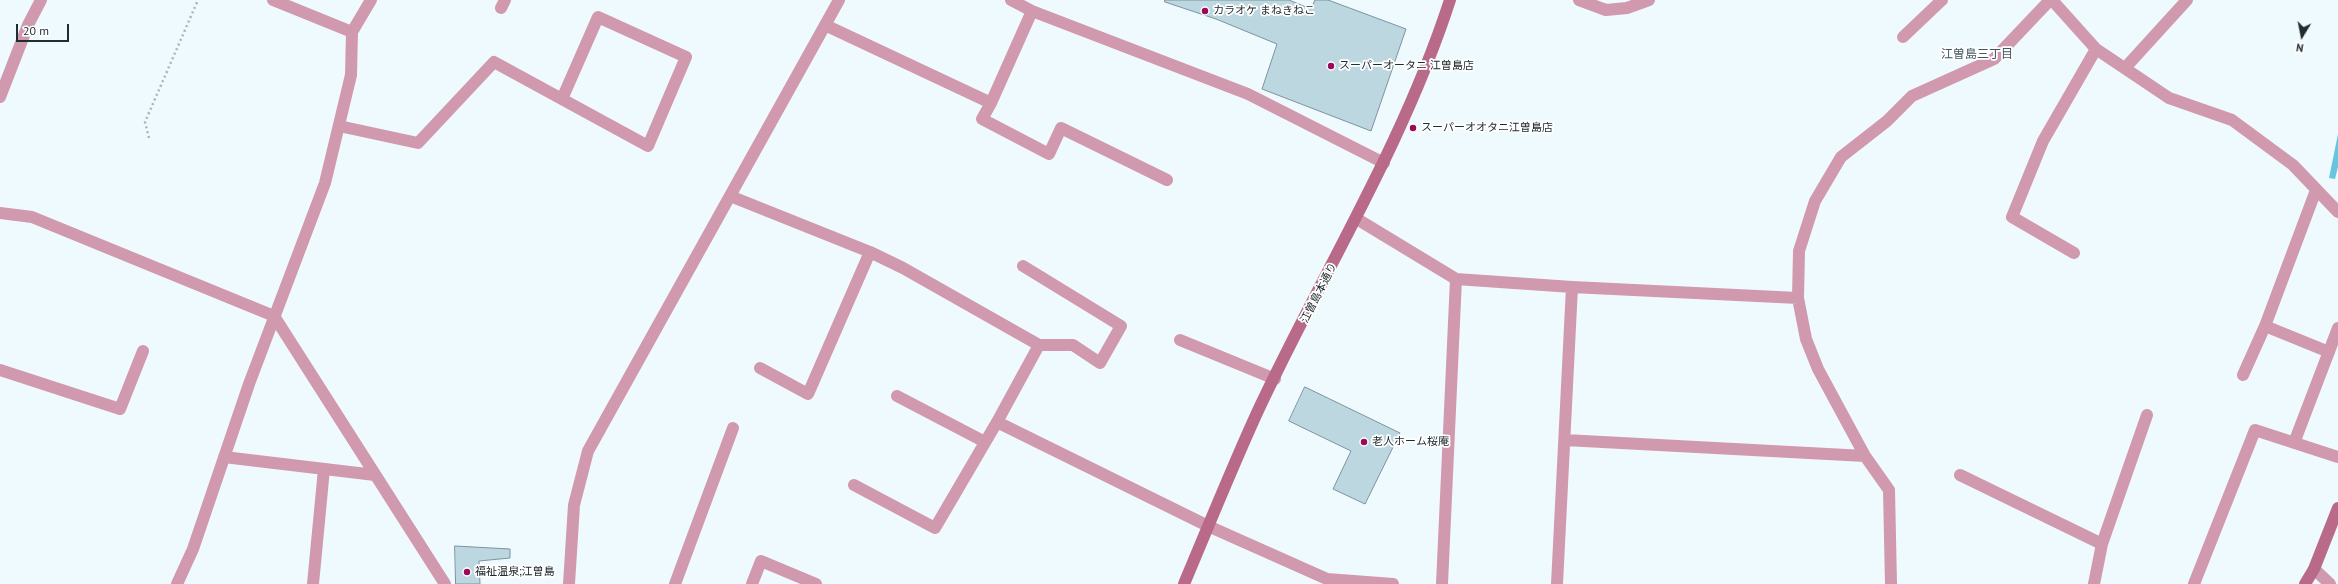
<!DOCTYPE html>
<html>
<head>
<meta charset="utf-8">
<style>
  body { margin:0 }
  #map { position:relative; width:2338px; height:584px; overflow:hidden; background:#effafe; font-family:"PT Sans",sans-serif }
  canvas { display:block }
  .north { position:absolute; left:2282px; top:16px; width:40px; height:40px; -webkit-text-stroke:3px #fff; paint-order:stroke; rotate:190deg; font-size:11px; font-weight:700; line-height:16px; text-align:center; color:#222c30 }
  .north::after { content:''; display:block; margin:auto; width:14px; height:18px; background:#222c30; clip-path:polygon(50% 0,100% 100%,50% 72%,0 100%) }
  .scale { position:absolute; left:16px; top:24px; width:53px; height:18px; box-sizing:border-box; border:2px solid #222c30; border-top:0; padding-left:5px; font-size:12px; line-height:14px; white-space:nowrap; color:#222c30; -webkit-text-stroke:3px #fff; paint-order:stroke }
</style>
</head>
<body>
<div id="map">
<canvas width="2338" height="584"></canvas>
<div class="north">N</div>
<div class="scale">20 m</div>
</div>
<script>
const ctx = document.querySelector('canvas').getContext('2d');
ctx.lineJoin = 'round';
function paint(path, color) {
  ctx.fillStyle = color;
  ctx.fill(path, 'evenodd');
}
function stroke(path, color, width, dash) {
  ctx.strokeStyle = color;
  ctx.lineWidth = width;
  ctx.lineCap = dash ? 'butt' : 'round';
  ctx.setLineDash(dash || []);
  ctx.stroke(path);
}
function label(font, color, halo, rows, align = 'center') {
  ctx.font = font + ' "PT Sans","Noto Sans JP",sans-serif';
  ctx.lineWidth = 3.5;
  ctx.setLineDash([]);
  ctx.textBaseline = 'middle';
  ctx.strokeStyle = halo;
  ctx.fillStyle = color;
  for (const [text, x, y, turn = 0] of rows) {
    ctx.save();
    ctx.translate(x, y);
    ctx.rotate((+turn || 0) * Math.PI / 180);
    ctx.textAlign = isNaN(turn) ? turn : align;
    if (halo) ctx.strokeText(text, 0, 0);
    ctx.fillText(text, 0, 0);
    ctx.restore();
  }
}
paint(new Path2D(`
  M2338,134V167L2335,179L2329,178Z`), '#68c5e2');
const building = new Path2D(`
  M1165,0H1289L1311,9L1315,0H1328L1406,29L1371,131L1262,89L1277,44L1216,19L1165,2Z
  M1305,387L1400,433L1365,504L1333,489L1351,451L1289,421Z
  M455,546L510,549V558L479,561L480,584H456Z`);
paint(building, '#bcd7e0');
stroke(building, '#7b949d', 1);
stroke(new Path2D(`
  M149,138L145,122L198,0`), '#aab5b9', 2.5, [2, 3]);
stroke(new Path2D(`
  M273,0L352,32
  M1011,0L1032,11
  M1579,0L1606,10L1627,8L1649,0
  M2052,0L2096,49L2169,98L2232,120L2293,165L2338,212
  M501,8L505,0
  M825,25L991,103L1032,11L1248,94L1384,163
  M1903,37L1942,0
  M2125,68L2187,0
  M0,97L28,25L41,0
  M991,103L982,119L1049,154L1061,128L1167,180
  M339,126L418,143L494,62L648,146L686,57L598,17L562,99
  M730,196L870,252L903,268L1039,345L997,422L1208,526L1327,579L1393,584
  M0,213L32,217L274,316L445,584
  M1357,219L1456,279L1572,287L1798,298
  M2074,253L2012,217L2043,141L2096,49
  M1023,266L1121,326L1100,363L1073,345H1039
  M2265,326L2329,352
  M1180,340L1275,379
  M760,368L808,394L870,252
  M0,370L120,409L143,351
  M2243,375L2265,326L2316,190
  M897,396L985,442
  M1565,440L1865,456
  M2294,443L2338,328
  M224,457L375,475
  M1960,475L2102,544
  M854,485L935,528L997,422
  M2314,569L2330,584
  M177,584L193,549L249,384L325,183L351,75L352,32L371,0
  M313,584L324,469
  M569,584L574,505L588,451L839,0
  M675,584L733,428
  M752,584L761,561L816,584
  M1442,584L1456,279
  M1557,584L1572,287
  M1891,584L1889,490L1865,456L1818,369L1806,339L1798,298L1799,251L1815,201L1841,157L1887,121L1912,96L1994,59L2050,0
  M2094,584L2102,544L2147,415
  M2194,584L2255,430L2338,457`), '#d199ad', 12);
stroke(new Path2D(`
  M1184,584C1208,527 1231,470 1256,415C1321,275 1402,148 1450,0
  M2305,584L2314,569L2338,508`), '#b96a88', 12);
for (const [x, y, r, color] of [
  [1205,11,4,"#9b0a59"],
  [1331,66,4,"#9b0a59"],
  [1413,128,4,"#9b0a59"],
  [1364,442,4,"#9b0a59"],
  [467,572,4,"#9b0a59"]
]) {
  const dot = new Path2D();
  dot.arc(x, y, r, 0, 2 * Math.PI);
  ctx.fillStyle = color;
  ctx.fill(dot);
  stroke(dot, '#fff', 1.5);
}
label('11px', '#222c30', '#fff', [
  ["カラオケ まねきねこ",1213,11],
  ["スーパーオータニ 江曽島店",1339,66],
  ["スーパーオオタニ江曽島店",1421,128],
  ["老人ホーム桜庵",1372,442],
  ["福祉温泉;江曽島",475,572]
], 'left');
label('11px', '#222c30', '#fff', [
  ["江曽島本通り",1319,293,-63]
]);
label('12px', '#415860', '#fff', [
  ["江曽島三丁目",1977,55]
]);
</script>
</body>
</html>
